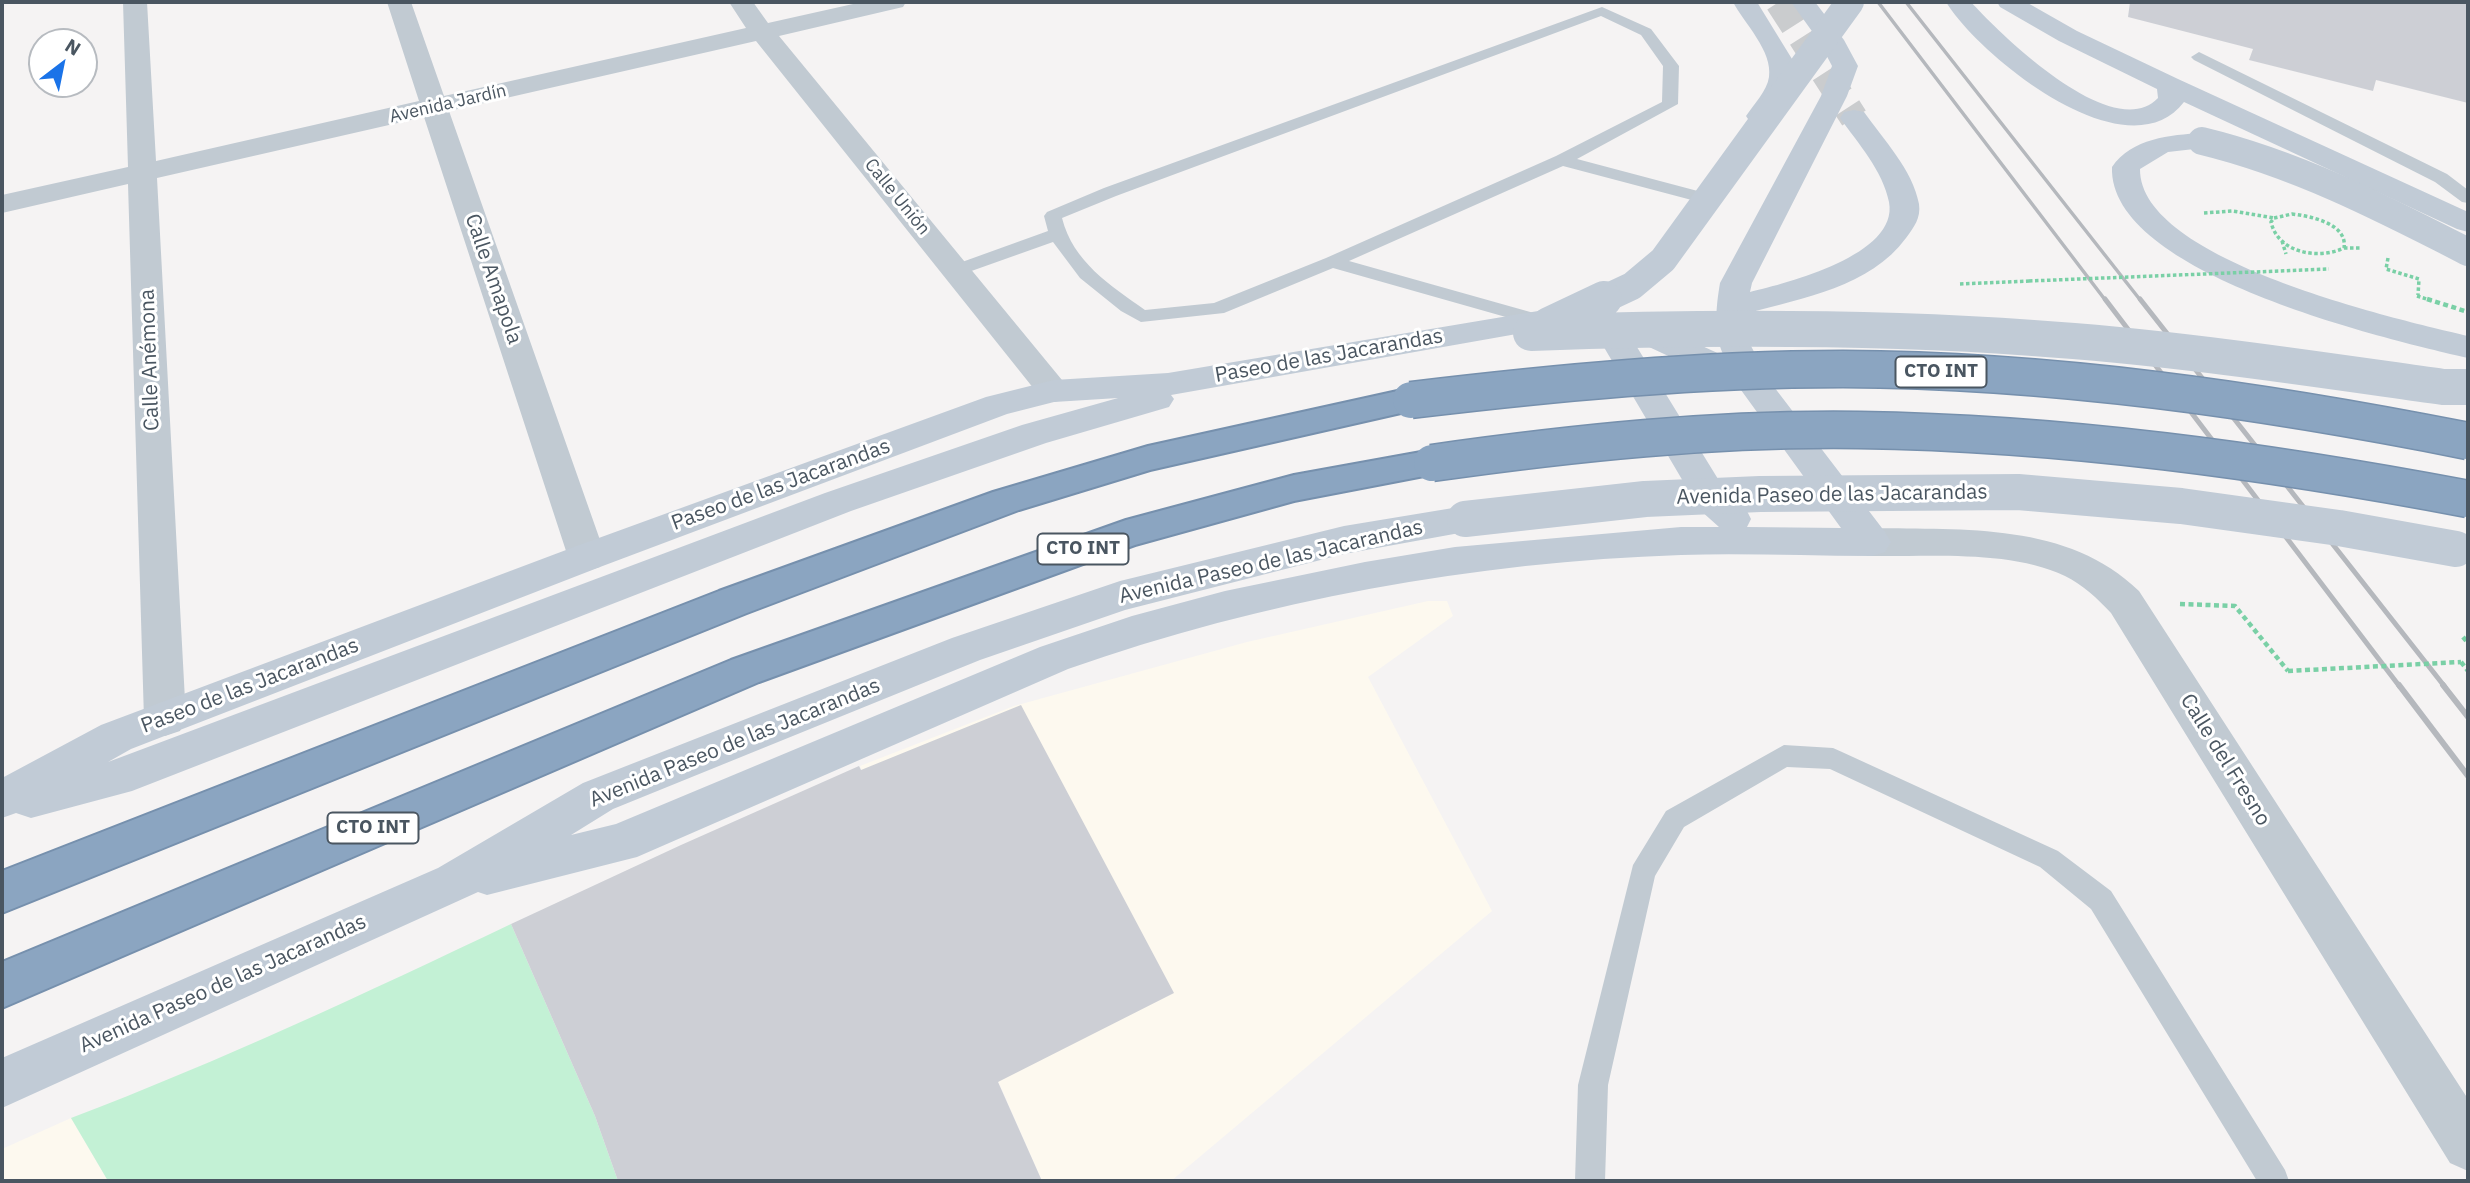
<!DOCTYPE html>
<html>
<head>
<meta charset="utf-8">
<style>
  body { margin:0 }
  #map { position:relative; width:2470px; height:1183px; overflow:hidden; background:#f5f3f3; font-family:"IBM Plex Sans",sans-serif }
  canvas { display:block }
  .frame { position:absolute; inset:0; border:4px solid #4a5661; pointer-events:none }
  .north { position:absolute; left:28px; top:28px; width:70px; height:70px; box-sizing:border-box; background:#fff; border:2px solid #b7bbc0; border-radius:50%; rotate:32deg; font-size:19px; font-weight:700; line-height:28px; text-align:center; color:#4a5661 }
  .north::after { content:''; display:block; margin:auto; width:24px; height:32px; background:#1a73e8; clip-path:polygon(50% 0,100% 100%,50% 72%,0 100%) }
</style>
</head>
<body>
<div id="map">
<canvas width="2470" height="1183"></canvas>
<div class="frame"></div>
<div class="north">N</div>
</div>
<script>
const ctx = document.querySelector('canvas').getContext('2d');
ctx.lineJoin = 'round';
function paint(path, color) {
  ctx.fillStyle = color;
  ctx.fill(path, 'evenodd');
}
function stroke(path, color, width, dash) {
  ctx.strokeStyle = color;
  ctx.lineWidth = width;
  ctx.lineCap = dash ? 'butt' : 'round';
  ctx.setLineDash(dash || []);
  ctx.stroke(path);
}
function label(font, color, halo, rows, align = 'center') {
  ctx.font = font + ' "IBM Plex Sans",sans-serif';
  ctx.lineWidth = 6;
  ctx.setLineDash([]);
  ctx.textBaseline = 'middle';
  ctx.strokeStyle = halo;
  ctx.fillStyle = color;
  for (const [text, x, y, turn = 0] of rows) {
    ctx.save();
    ctx.translate(x, y);
    ctx.rotate((+turn || 0) * Math.PI / 180);
    ctx.textAlign = isNaN(turn) ? turn : align;
    if (halo) ctx.strokeText(text, 0, 0);
    ctx.fillText(text, 0, 0);
    ctx.restore();
  }
}
paint(new Path2D(`
  M1428,601H1447L1453,616L1368,677L1492,911L1171,1181H1042L860,766L1014,706L1247,642Z
  M71,1118L108,1181H2V1149Z`), '#fdf9ef');
paint(new Path2D(`
  M511,924L595,1116L618,1181H108L71,1118C221,1061 366,993 511,924Z`), '#c3f1d5');
paint(new Path2D(`
  M2130,2H2468V103L2376,80L2373,91L2249,60L2253,49L2128,17Z
  M1021,705L1174,993L998,1082L1042,1181H618L595,1116L511,924L681,845L859,766L861,770Z`), '#cdcfd5');
stroke(new Path2D(`
  M1779,2L1854,118`), '#caccce', 28, [28, 14]);
const highway = new Path2D(`
  M1411,388L1423,392L1428,400L1423,408L1150,470L1019,510L747,613L2,913V871L719,591L993,492L1148,446Z
  M1432,450L1445,454L1450,463L1445,472L1294,501L1135,545L759,682L2,1008V962L731,660L1126,520L1294,475Z`);
stroke(highway, '#7690ad', 4);
stroke(new Path2D(`
  M2204,213L2233,211L2274,218
  M2292,214C2309,216 2348,223 2344,248C2318,260 2278,253 2271,222L2274,218Z
  M2282,241L2286,254
  M2344,248H2361
  M2388,258L2386,269L2419,279L2418,295
  M1960,284L2029,281`), '#7ad0a6', 3.5, [3.5, 2.5]);
stroke(new Path2D(`
  M2180,604L2235,606L2288,671
  M2463,637L2468,643
  M2461,662L2468,671`), '#7ad0a6', 4.5, [5, 3.5]);
paint(new Path2D(`
  M1602,7L1651,29L1679,66L1678,104L1577,159L1709,194L1712,198L1709,202L1703,203L1563,166L1349,261L1548,317L1550,321L1548,325H1534L1333,268L1224,313L1141,322L1121,311L1080,278L1053,242L963,274L957,276L948,270L951,266L1048,231L1044,216L1047,212L1104,188ZM1601,16L1641,35L1663,66L1662,102L1556,156L1326,258L1214,303L1145,310C1110,285 1073,262 1062,218L1116,196Z
  M2199,52L2447,174L2468,190V203L2462,202L2435,182L2194,60L2191,57Z
  M1784,745L1833,748L1842,752L2058,851L2111,891L2285,1170L2289,1181H2257L2091,909L2040,867L1830,769L1787,767L1684,827L1655,876L1608,1085L1605,1181H1575L1578,1085L1633,865L1666,811Z`), '#c1cad2');
paint(new Path2D(`
  M123,2H147L156,161L419,101L387,2H411L444,96L746,28L729,2H753L768,23L862,2H906L903,7L779,36L1071,391L1066,399L1054,402L1042,399L756,41L449,111L606,557L600,567L587,571L574,567L568,557L424,117L157,178L186,719L180,731L165,736L150,731L144,719L128,184L2,213V195L128,167Z
  M1872,528C1964,530 2068,522 2139,591L2468,1099V1171L2450,1163L2111,613C2097,598 2083,585 2065,576C2010,550 1931,557 1872,556L1859,552L1853,542L1859,532Z`), '#c1cad2');
paint(new Path2D(`
  M1733,2H1757L1792,59C1800,84 1783,102 1770,122L1760,124L1750,122L1746,116C1754,104 1767,91 1769,77C1773,51 1744,23 1733,2Z
  M1791,2H1815L1844,40L1858,66L1847,96L1752,283L1750,292C1787,283 1899,255 1889,202C1883,171 1858,143 1840,118L1844,112L1854,110L1864,112C1883,139 1913,170 1919,204C1921,218 1914,227 1906,238C1870,287 1803,298 1748,313L1750,344L1768,379L1885,532L1891,542L1885,552L1872,556C1809,556 1744,553 1681,555C1474,562 1264,600 1068,669L637,857L487,895L478,892L2,1108V1058L438,868L583,783L952,638L1120,581L1344,526L1465,506L1478,509L1483,519L1478,529L1465,532L1344,554L1125,610L980,660L613,809L571,835L616,824L1040,647L1132,616L1225,591L1365,562L1455,547L1681,527H1719L1700,510L1582,310L1587,303L1598,300L1609,303L1619,318L1630,315L1641,318L1724,356C1713,334 1716,307 1720,283L1821,96L1832,66L1819,41ZM1632,339L1741,390L1841,528L1747,527L1751,519L1746,509L1726,492Z
  M1946,2H1971C2000,34 2113,145 2158,98L2157,89L2059,41L2000,7L1997,2H2026L2077,31L2178,79L2468,212V232L2457,229L2184,102C2127,176 1979,56 1946,2Z
  M2202,133L2212,135L2216,141L2212,147L2168,152L2140,169C2139,261 2397,319 2468,336V358C2386,339 2108,274 2112,167C2132,138 2170,135 2202,133Z
  M1568,306L1579,309L1584,316L1579,323L1171,395L1174,399L1169,407L1046,443L851,511L132,791L31,818L16,813L2,818V778L101,725L574,547L986,397L1054,380L1168,373ZM1118,398L1022,425L825,493L108,762L131,749L600,567L1007,414L1054,402Z`), '#c1cbd6');
paint(highway, '#8ba5c1');
stroke(new Path2D(`
  M1878,2L2106,301
  M1906,2L2141,301`), '#b5b8bd', 3.5);
stroke(new Path2D(`
  M2105,299L2400,687
  M2140,299L2445,687`), '#b5b8bd', 5);
stroke(new Path2D(`
  M2399,685L2468,776
  M2443,685L2468,717`), '#b5b8bd', 6);
const highwayBridge = new Path2D(`
  M1411,400C1554,383 1698,369 1843,369C2053,370 2261,400 2468,441
  M1432,463C1573,443 1716,428 1859,430C2064,433 2267,461 2468,499`);
stroke(highwayBridge, '#7690ad', 39, []);
stroke(new Path2D(`
  M2029,281L2329,269
  M2417,296L2433,301`), '#7ad0a6', 3.5, [3.5, 2.5]);
stroke(new Path2D(`
  M2427,299L2468,312
  M2288,671L2461,662`), '#7ad0a6', 4.5, [5, 3.5]);
stroke(new Path2D(`
  M2202,141C2297,164 2382,208 2468,252
  M1600,301L1632,286L1663,260L1850,2`), '#c1cbd6', 28);
stroke(new Path2D(`
  M1549,325L1604,299
  M1531,333C1699,327 1866,326 2033,338C2171,347 2307,368 2443,387H2468
  M1465,519L1645,499L1760,494L2018,492L2181,506L2339,528L2456,549`), '#c1cbd6', 36);
stroke(highwayBridge, '#8ba5c1', 36);
label('18px', '#4a5661', '#fff', [
  ["Avenida Jardín",448,104,-13],
  ["Calle Unión",897,197,51]
]);
for (const [x, y, w] of [
  [1941,372,91],
  [1083,549,91],
  [373,828,91]
]) {
  const box = new Path2D();
  box.roundRect(x - w / 2, y - 15.5, w, 31, 5);
  ctx.fillStyle = '#fff';
  ctx.fill(box);
  stroke(box, '#4a5661', 2);
}
label('bold 19px', '#4a5661', null, [
  ["CTO INT",1941,372],
  ["CTO INT",1083,549],
  ["CTO INT",373,828]
]);
label('21px', '#4a5661', '#fff', [
  ["Calle Amapola",493,279,71],
  ["Paseo de las Jacarandas",1329,356,-10],
  ["Calle Anémona",150,360,-92],
  ["Paseo de las Jacarandas",781,485,-20],
  ["Avenida Paseo de las Jacarandas",1832,495,-1],
  ["Avenida Paseo de las Jacarandas",1271,562,-13],
  ["Paseo de las Jacarandas",250,686,-21],
  ["Avenida Paseo de las Jacarandas",735,743,-22],
  ["Calle del Fresno",2225,760,58],
  ["Avenida Paseo de las Jacarandas",223,984,-24]
]);
</script>
</body>
</html>
